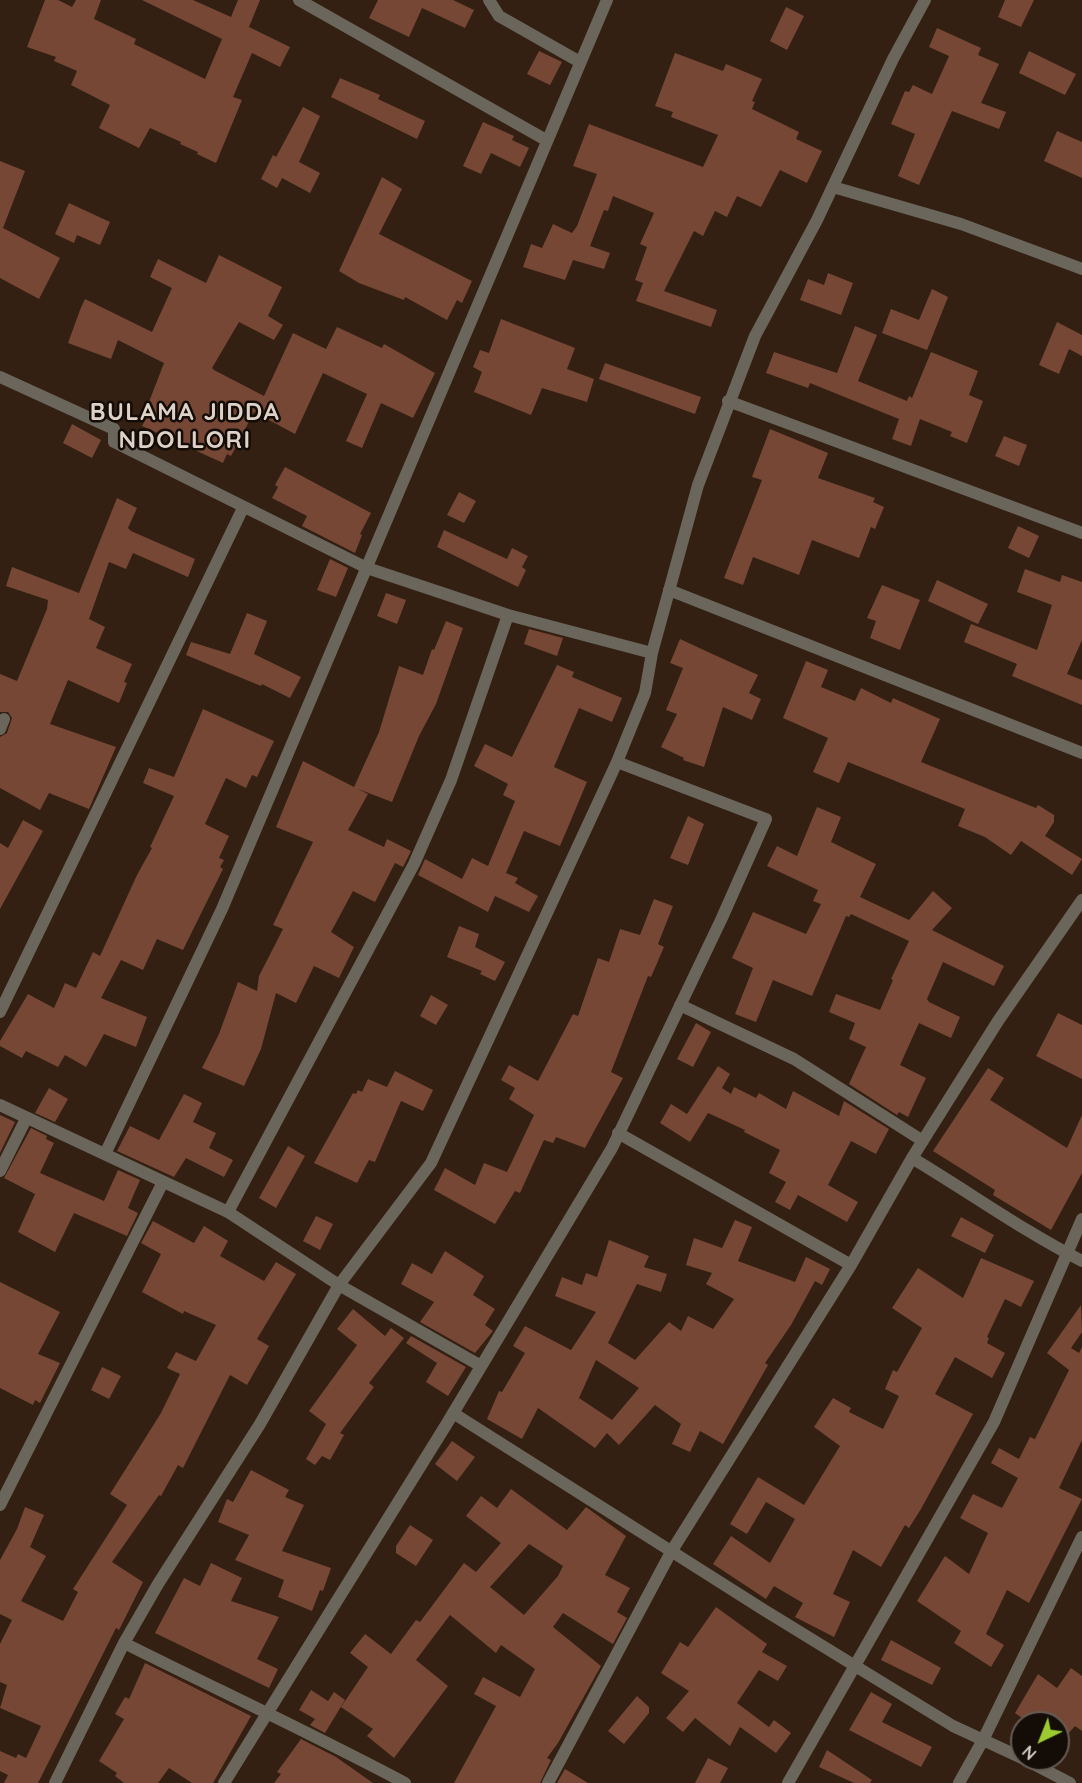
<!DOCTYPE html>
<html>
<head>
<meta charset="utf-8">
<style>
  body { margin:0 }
  #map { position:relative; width:1082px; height:1783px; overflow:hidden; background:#332012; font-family:Quicksand,sans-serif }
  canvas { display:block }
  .north { position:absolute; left:1010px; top:1711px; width:60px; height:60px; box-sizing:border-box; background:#140c06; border:2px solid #655b54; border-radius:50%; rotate:223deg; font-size:16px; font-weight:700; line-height:24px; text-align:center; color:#ded1c8 }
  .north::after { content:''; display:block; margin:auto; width:21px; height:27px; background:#9dca30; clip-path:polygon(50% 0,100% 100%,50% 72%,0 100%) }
</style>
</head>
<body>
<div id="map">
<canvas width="1082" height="1783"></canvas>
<div class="north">N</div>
</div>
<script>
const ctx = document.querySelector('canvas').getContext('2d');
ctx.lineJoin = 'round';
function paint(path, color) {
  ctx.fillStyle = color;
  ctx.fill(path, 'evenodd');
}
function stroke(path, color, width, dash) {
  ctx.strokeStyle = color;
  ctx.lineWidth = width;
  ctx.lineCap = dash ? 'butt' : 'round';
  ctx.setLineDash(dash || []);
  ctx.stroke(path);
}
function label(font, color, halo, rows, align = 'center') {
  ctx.font = font + ' Quicksand,sans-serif';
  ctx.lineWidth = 5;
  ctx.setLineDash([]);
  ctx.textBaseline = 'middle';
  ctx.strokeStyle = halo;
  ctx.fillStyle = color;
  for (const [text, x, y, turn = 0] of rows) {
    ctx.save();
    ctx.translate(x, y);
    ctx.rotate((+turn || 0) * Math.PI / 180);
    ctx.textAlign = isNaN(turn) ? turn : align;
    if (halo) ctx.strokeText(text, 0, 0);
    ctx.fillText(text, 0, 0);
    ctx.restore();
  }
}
paint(new Path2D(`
  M45,0H58L72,7L76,0H101L94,19L136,39L134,44L205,79L222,39L142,0H193L231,17L238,0H260L249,27L290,47L280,67L252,53L233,97L242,100L216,163L197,154L198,152L180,144L181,142L150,128L139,148L99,128L110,105L71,85L77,71L54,61L56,57L27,47Z
  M378,0H453L474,10L465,28L422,8L409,37L369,18Z
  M1005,0H1034L1021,27L998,17Z
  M786,7L804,16L787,50L770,41Z
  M937,28L981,48L978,55L999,64L981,103L1006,112L999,129L952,111L919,185L898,176L915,134L891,124L905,91L909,92L913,85L932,94L949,56L929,47Z
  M539,51L562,62L550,85L527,74Z
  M1029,51L1076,74L1065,95L1019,73Z
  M675,53L723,71L726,64L762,79L752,101L755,102L752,109L799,132L796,139L822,151L807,183L780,170L761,207L737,196L727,217L715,211L703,236L694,231L664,291L717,310L711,327L636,301L643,283L635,280L647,247L640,244L654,213L613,196L608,211L604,210L590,246L610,253L604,269L573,260L565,280L523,267L531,244L542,248L553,224L572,233L577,226L597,174L573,166L589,124L703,167L718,135L671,117L673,112L655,106Z
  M340,78L380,95L378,99L425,121L417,139L331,97Z
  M303,107L320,116L299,162L320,173L310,193L282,178L277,188L261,179L273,155L276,157Z
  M483,122L514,136L512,140L529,148L520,167L491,153L481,174L463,166Z
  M1057,131L1082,142V178L1044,161Z
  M0,161L25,171L3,228L60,258L39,299L0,278Z
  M382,177L402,189L379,234L472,281L462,303L457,300L447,320L405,297L404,300L359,283L339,271Z
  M69,203L110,222L100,245L77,235L74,243L55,234Z
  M219,255L282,287L268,316L283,325L274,340L239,322L212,368L214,370L264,396L293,333L326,349L337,327L382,348L384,344L435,373L413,418L381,403L362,448L346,441L367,394L323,373L295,434L254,412L231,456L227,454L223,463L142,426L151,409L147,407L164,363L118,340L111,359L68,343L80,310L85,299L152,332L172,288L150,277L158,259L206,283Z
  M828,273L853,283L841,315L800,300L808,279L824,285Z
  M932,289L948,297L927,350L882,333L891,309L919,320Z
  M501,319L575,348L567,369L594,379L587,402L542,388L531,415L474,392L482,372L473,367L480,350L489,353Z
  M1057,322L1082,335V356L1069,349L1059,374L1039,365Z
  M855,326L877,335L858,381L907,401L909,396L912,398L931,352L978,371L969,395L983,401L967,443L950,436L952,432L920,419L911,446L892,439L899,419L810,383L808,388L766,373L774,352L837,373Z
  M605,363L701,397L695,414L599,379Z
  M72,424L101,440L92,458L63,443Z
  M770,429L828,453L818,478L875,498L873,502L884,507L875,529L871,527L859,558L812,540L799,575L753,557L743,585L724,578L762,480L752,477Z
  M1004,436L1027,445L1019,466L995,456Z
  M285,467L371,513L360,534L362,535L355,553L302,526L307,516L272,498L278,487L275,485Z
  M459,492L476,501L464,523L447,515Z
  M117,498L137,508L128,528L131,531L195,559L188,577L133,553L126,569L109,562L89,619L105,627L96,648L132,664L124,682L127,683L119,703L68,680L50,724L116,747L89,809L49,793L40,810L0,788V737L7,733L12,718L8,712H0V674L17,681L47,609L48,600L6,586L12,567L79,593Z
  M1018,526L1039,536L1029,558L1008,548Z
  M444,530L507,559L512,548L528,556L522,567L526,570L518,587L437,547Z
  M330,559L348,568L336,597L317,590Z
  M1025,569L1060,582L1062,575L1082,582V640L1067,674L1082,680V705L1012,676L1017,664L964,642L971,624L1037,650L1052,605L1017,592Z
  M937,580L988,604L978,624L928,601Z
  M882,585L920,600L900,650L870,638L876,621L867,618Z
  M386,593L406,600L397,624L377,616Z
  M247,613L267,621L254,654L301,677L290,698L262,684L261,686L186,655L191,642L230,654Z
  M446,621L463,628L436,704L419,736L392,802L358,789L368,794L348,830L384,847L387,839L411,851L403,867L395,863L375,902L353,891L331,932L354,947L339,978L314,966L296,1003L276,993L261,1049L244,1086L202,1068L219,1034L238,982L257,991L259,976L283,929L273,925L313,842L276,827L303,761L354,787L379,732L399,666L423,675L432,649L434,650Z
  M529,629L563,638L557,656L524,644Z
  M680,639L758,675L749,693L761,699L752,720L723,707L704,767L683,760L684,758L661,747L677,714L666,710L683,668L670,663Z
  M806,661L828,670L821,687L855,701L861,688L891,703L893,698L940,719L921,762L1036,808L1038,805L1054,815V822L1045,836L1082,859L1072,875L1021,841L1011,855L985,837L958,826L965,809L848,762L839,783L813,772L828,738L783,718Z
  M557,665L574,672L572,677L622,698L612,722L579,708L554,767L587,782L560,846L524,831L506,873L518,878L515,883L538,896L529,912L495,896L488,912L418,875L425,859L462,879L472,858L488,866L515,801L503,795L508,784L474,766L485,744L512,757Z
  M203,709L274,741L257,777L252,775L246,788L226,778L205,824L229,836L219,858L224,860L220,867L223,869L183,950L157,939L143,970L121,960L101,998L147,1017L136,1047L104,1034L86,1067L65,1055L58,1067L26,1051L22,1058L0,1046V1041L28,994L54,1008L65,983L76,988L93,952L100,956L137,875L152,848L150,847L174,796L143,783L149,768L174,777Z
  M817,807L841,817L831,842L876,864L860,897L909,920L933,891L952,908L932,930L1004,966L994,986L943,962L927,999L929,1002L960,1017L951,1038L919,1023L900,1065L926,1078L908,1117L899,1112L897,1115L849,1084L866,1047L849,1039L855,1023L829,1012L836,994L880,1010L893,980L891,979L909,941L851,914L849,917L846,916L812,996L773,980L756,1022L735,1014L753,968L732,958L753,912L806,934L821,904L813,901L818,890L767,866L777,846L797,856Z
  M688,816L704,824L688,865L670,858Z
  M23,820L43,831L0,909V843L8,848Z
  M654,899L673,906L658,944L664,947L651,977L648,976L611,1072L623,1078L585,1148L556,1137L553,1143L544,1140L520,1193L515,1191L495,1224L434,1190L445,1168L475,1185L484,1163L507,1172L534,1115L509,1099L515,1088L501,1080L509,1065L538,1081L573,1014L578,1016L598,958L609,962L620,929L640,935Z
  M459,926L479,934L475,947L505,962L495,981L480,974L482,971L447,957Z
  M431,995L448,1005L436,1025L420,1016Z
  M1058,1013L1082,1025V1079L1036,1056Z
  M696,1023L711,1032L693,1067L677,1059Z
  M718,1066L730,1074L722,1088L731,1094L734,1087L756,1098L759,1093L786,1109L793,1091L839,1116L844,1101L889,1129L876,1154L851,1141L828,1185L858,1202L847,1222L798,1195L790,1210L775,1202L786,1182L769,1173L780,1150L744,1132L745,1130L708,1113L690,1142L660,1123L671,1104L687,1114Z
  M988,1068L1004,1078L990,1100L1067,1148L1082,1115V1173L1051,1230L993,1195L995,1190L933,1151Z
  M395,1071L433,1090L423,1111L401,1101L375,1162L369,1160L357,1183L314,1163L353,1093L356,1094L358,1090L362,1092L368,1079L387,1087Z
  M49,1088L68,1099L55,1122L35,1113Z
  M184,1094L202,1103L193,1122L216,1133L209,1148L233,1160L224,1177L186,1158L174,1177L117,1151L130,1126L159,1140Z
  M0,1115L15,1122L0,1153Z
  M31,1128L47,1136L46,1139L54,1143L40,1173L104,1201L118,1170L140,1180L128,1208L138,1213L127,1236L74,1213L55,1252L18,1232L35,1194L4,1178Z
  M288,1146L305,1156L276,1208L259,1198Z
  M316,1216L333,1224L320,1250L303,1241Z
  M961,1217L994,1235L985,1253L951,1236Z
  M735,1220L752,1227L738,1261L795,1282L806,1257L830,1269L822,1285L815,1281L791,1325L765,1363L768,1365L723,1444L700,1431L690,1452L672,1444L681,1424L655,1405L619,1445L607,1433L595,1448L538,1408L522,1439L487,1419L499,1391L502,1392L525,1353L513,1346L525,1326L571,1350L596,1312L555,1296L562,1277L582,1285L586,1273L597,1277L609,1240L649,1256L644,1267L667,1274L661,1292L637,1284L608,1343L635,1360L669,1322L681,1331L688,1316L713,1329L734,1299L706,1284L712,1273L686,1265L694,1238L722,1248ZM596,1360L639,1388L612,1420L579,1398Z
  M153,1221L194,1243L204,1226L228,1241L220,1256L264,1281L276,1262L296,1274L257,1339L269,1346L247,1385L230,1375L183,1468L178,1465L161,1496L159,1495L112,1562L143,1582L119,1630L116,1628L38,1783H4L8,1775L0,1771V1751L16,1758L18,1754L26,1758L41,1726L0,1708L7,1685L0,1682V1644L12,1620L0,1614V1560L17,1529L25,1507L44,1515L30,1547L46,1556L21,1601L63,1621L78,1592L73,1589L127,1505L110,1494L161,1413L180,1374L167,1368L176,1352L196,1361L216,1325L184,1311L183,1314L142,1292L161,1254L141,1243Z
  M445,1251L484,1276L473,1295L495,1309L485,1325L493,1331L475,1353L420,1322L434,1302L401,1284L412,1263L432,1274Z
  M981,1258L1034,1281L1021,1307L1005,1299L987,1337L989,1338L987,1343L1005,1353L992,1378L955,1357L935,1394L973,1414L921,1509L909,1528L905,1525L881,1567L853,1550L833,1594L850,1602L834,1637L795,1617L803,1603L774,1586L766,1599L713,1564L731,1536L770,1563L795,1519L766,1502L747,1534L730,1524L758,1477L804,1505L840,1446L814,1427L833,1398L851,1408L849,1412L883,1429L899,1396L885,1389L893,1370L897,1372L922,1328L892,1308L918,1268L963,1298Z
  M0,1282L60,1312L38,1354L60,1363L40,1403L35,1400L33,1405L0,1388Z
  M1081,1305L1082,1332L1071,1348L1079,1353L1082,1347V1440L1059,1488L1082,1499L1029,1603L1007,1590L986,1634L1004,1645L991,1667L954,1643L961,1631L917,1601L945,1556L969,1574L988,1533L960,1518L973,1494L1002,1508L1018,1478L991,1463L999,1448L1019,1459L1030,1437L1035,1439L1069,1370L1047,1353Z
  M353,1309L385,1336L391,1328L404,1338L369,1383L374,1387L340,1433L344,1435L330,1460L322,1456L315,1465L306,1459L326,1424L309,1411L357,1345L337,1329Z
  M411,1336L466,1367L448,1396L426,1382L437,1363L406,1343Z
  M102,1367L121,1376L109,1399L91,1390Z
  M452,1441L475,1457L457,1481L435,1464Z
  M251,1470L289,1490L285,1497L304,1505L282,1551L331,1568L323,1591L320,1590L312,1611L278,1597L284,1580L235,1560L249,1535L218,1522L227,1499L233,1502Z
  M511,1489L567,1530L586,1507L626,1536L605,1575L630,1588L617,1612L627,1618L613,1644L563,1613L553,1627L601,1666L558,1743L547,1758L551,1760L540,1783H454L496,1706L474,1694L483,1677L520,1697L535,1669L501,1645L496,1653L450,1615L416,1660L448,1686L394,1758L367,1736L373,1729L341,1707L368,1667L350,1653L365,1634L391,1654L416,1620L420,1622L464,1563L476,1572L501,1543L466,1516L481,1496L497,1508ZM529,1544L563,1566L558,1576L524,1615L490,1587Z
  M410,1525L433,1540L416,1566L396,1553V1546Z
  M211,1563L242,1578L231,1601L279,1617L257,1659L278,1669L269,1688L155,1633L184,1578L200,1586Z
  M716,1607L767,1644L762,1652L787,1666L778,1681L759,1670L737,1703L769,1727L774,1720L791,1733L776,1753L740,1727L730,1746L695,1718L683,1732L666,1718L689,1691L661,1673L680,1642L688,1647Z
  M891,1640L941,1668L932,1685L881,1660Z
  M145,1663L251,1716L213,1783H192L169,1768L158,1783H124L115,1776L117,1773L99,1761L124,1719L115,1714L125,1697L129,1699Z
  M1071,1668L1082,1676V1731L1075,1726L1058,1745V1723H1029L1015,1713L1038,1674L1057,1688Z
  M311,1690L328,1701L334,1692L345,1700L325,1733L310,1725L315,1719L299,1710Z
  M871,1692L892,1704L882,1722L932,1747L921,1767L849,1730Z
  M637,1696L649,1707V1713L624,1744L608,1731Z
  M301,1739L336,1757L373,1783H274L281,1774L277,1772Z
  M827,1750L872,1780L870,1783H854L819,1767Z
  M708,1758L728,1768L720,1783H695Z
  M565,1769L588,1783H557Z`), '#764734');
stroke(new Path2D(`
  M299,0L546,140
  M489,0L499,16L580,62
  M833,187L961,224L1082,269
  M0,377L114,429V442L367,568L508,615L652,653
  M728,401L1082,533
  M669,590L1082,753
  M0,729L4,719
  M680,1005L794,1059L923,1141
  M0,1012L243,508
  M0,1105L228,1212L339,1285L481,1366
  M618,1133L851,1265
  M105,1154L222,909L607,0
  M912,1158C969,1192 1023,1231 1082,1261
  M0,1171L26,1119
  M228,1212L414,864L451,780L508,615
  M453,1413L764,1610L953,1726L1022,1758
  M0,1505L163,1182
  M124,1643C218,1690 313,1734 405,1783
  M1024,1759L1070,1783
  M55,1783L124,1643L158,1584L260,1424L339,1285L431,1163L617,762L645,693L652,653L698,485L755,336L817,220L893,59L925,0
  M224,1783L446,1425L612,1148L721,920L766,819L617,762
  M548,1783L671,1552L851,1265L912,1158L998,1021L1082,900
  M788,1783L994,1422L1082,1219
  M959,1783L983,1740L1082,1537`), '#6a665b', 12);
ctx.letterSpacing = '1.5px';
label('bold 24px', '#ded1c8', '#140c06', [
  ["BULAMA JIDDA",185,413],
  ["NDOLLORI",185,441]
]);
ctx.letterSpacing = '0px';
</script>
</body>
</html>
